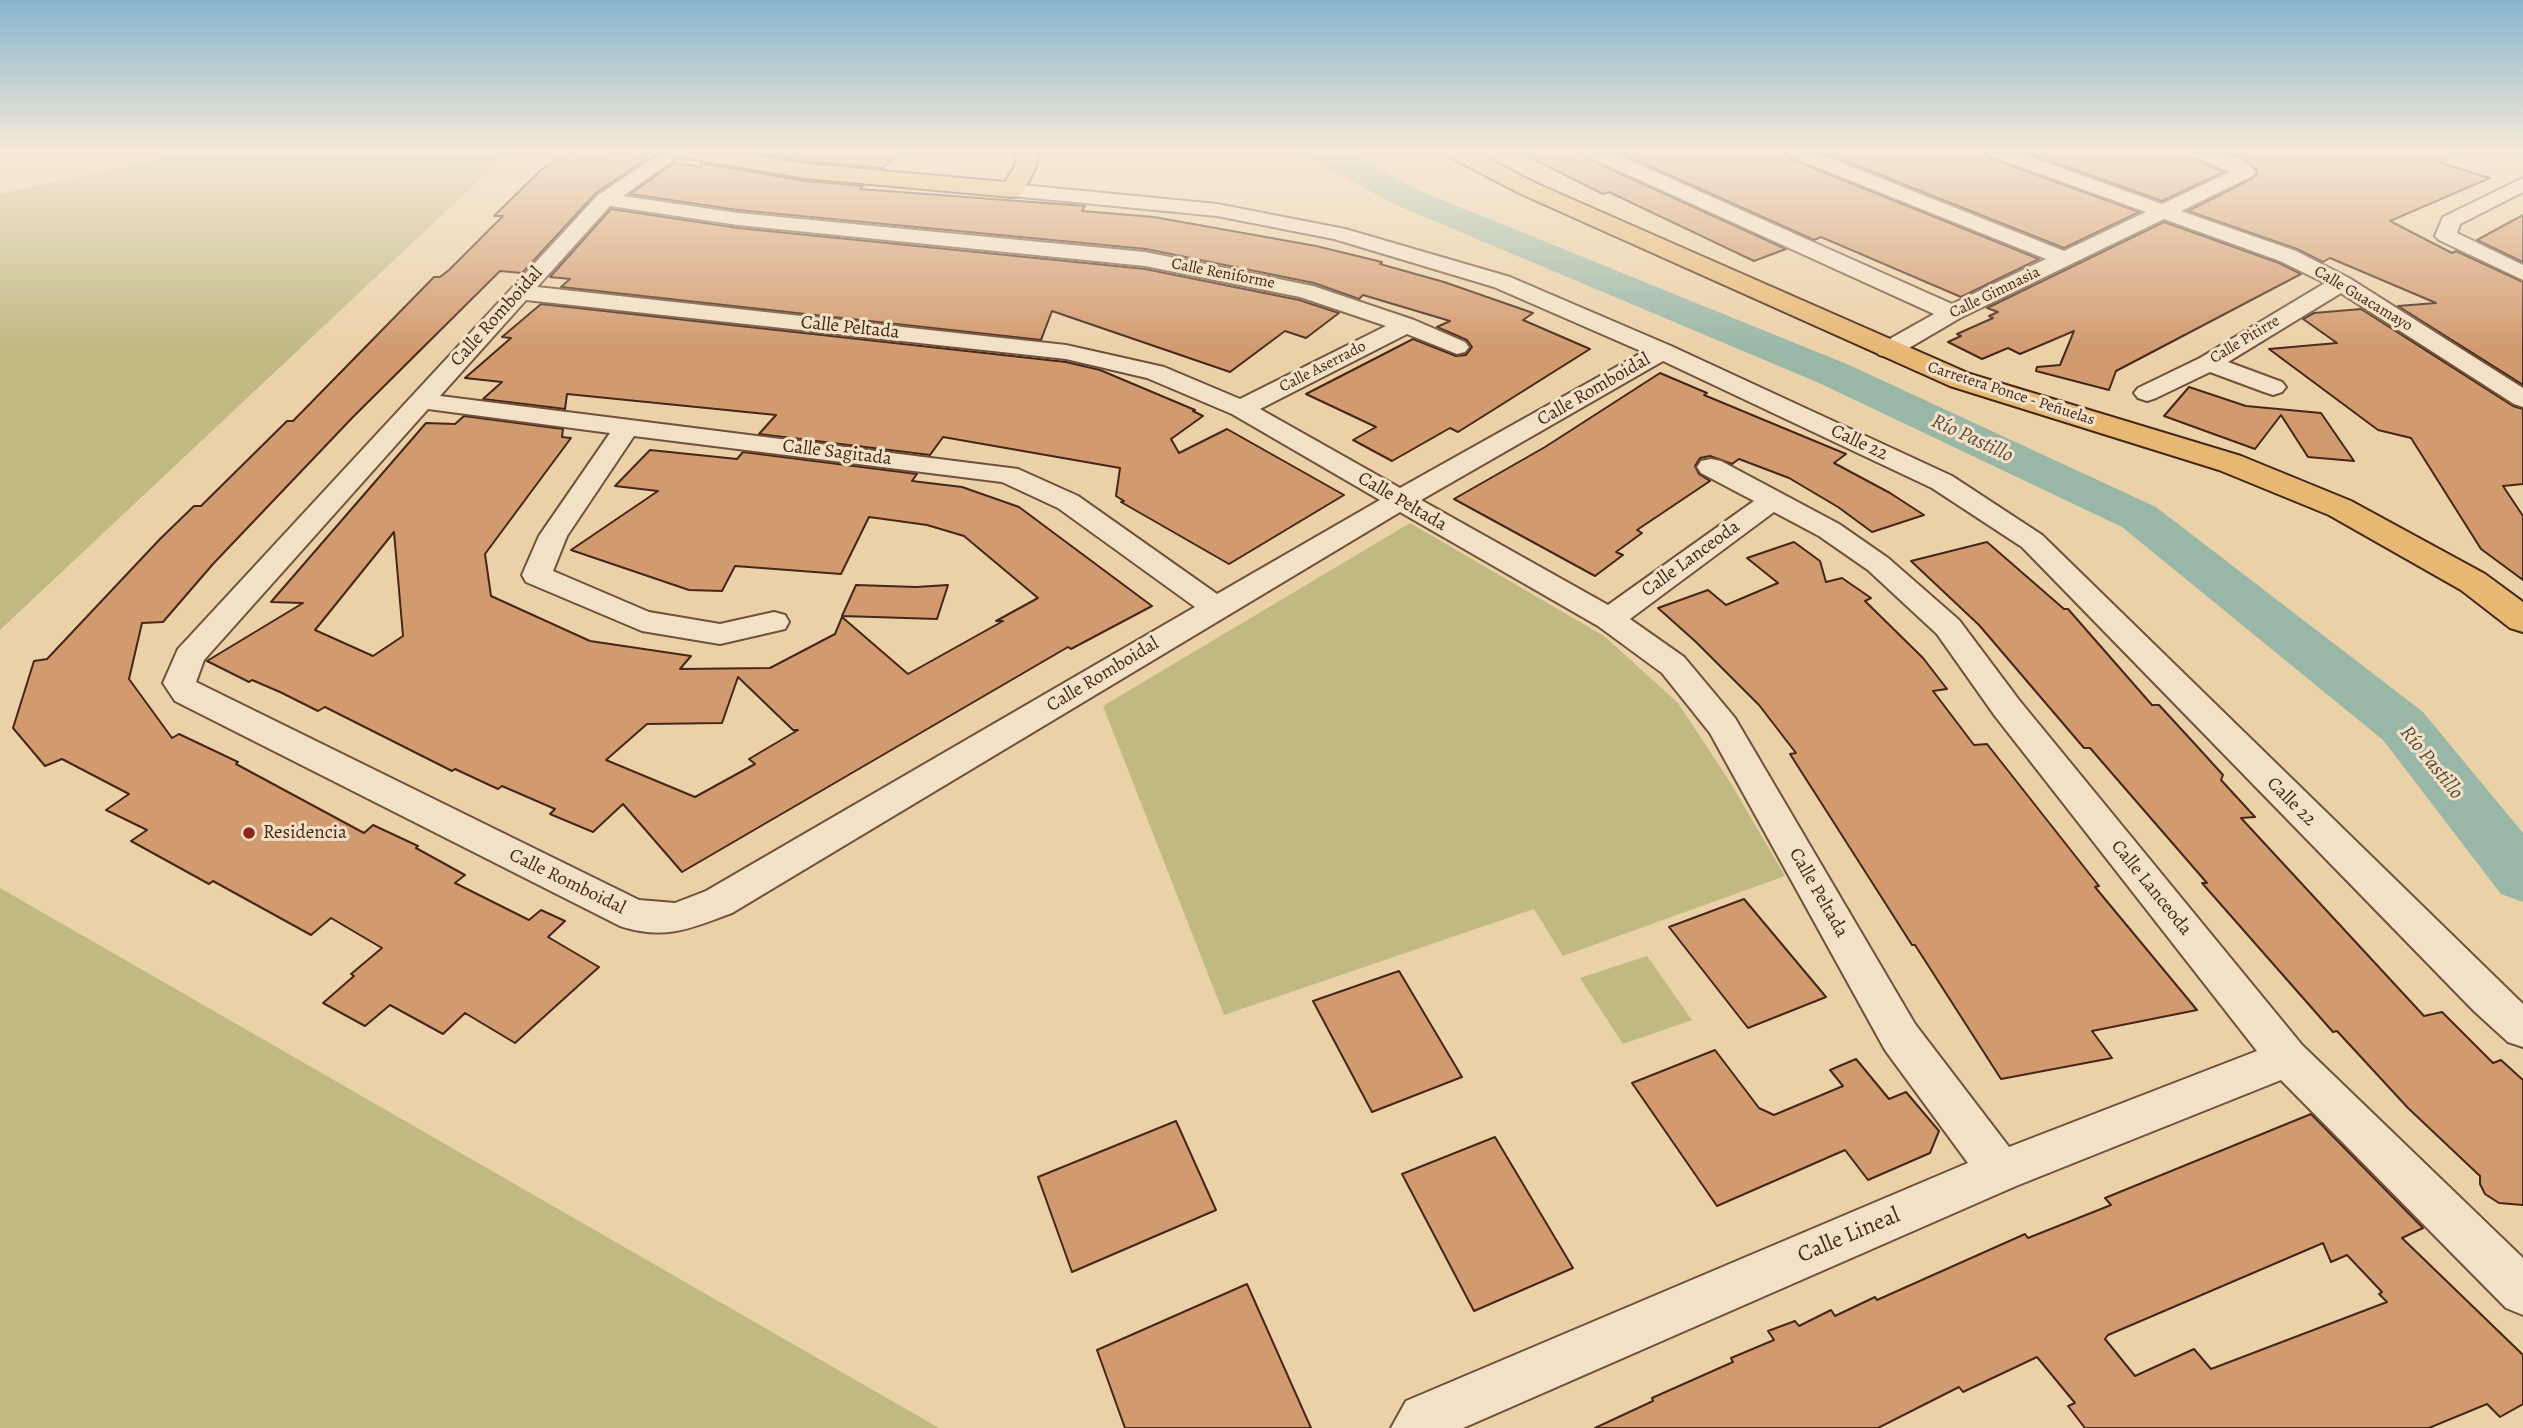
<!DOCTYPE html>
<html>
<head>
<meta charset="utf-8">
<style>
  body { margin:0 }
  canvas { display:block; background:#ebd1a8 }
</style>
</head>
<body>
<canvas width="2523" height="1428"></canvas>
<script>
const ctx = document.querySelector('canvas').getContext('2d');
ctx.lineJoin = 'round';
function paint(path, color) {
  ctx.fillStyle = color;
  ctx.fill(path, 'evenodd');
}
function stroke(path, color, width, dash) {
  ctx.strokeStyle = color;
  ctx.lineWidth = width;
  ctx.lineCap = dash ? 'butt' : 'round';
  ctx.setLineDash(dash || []);
  ctx.stroke(path);
}
function label(font, color, halo, rows, align = 'center') {
  ctx.font = font + ' Alegreya,serif';
  ctx.lineWidth = 6;
  ctx.setLineDash([]);
  ctx.textBaseline = 'middle';
  ctx.strokeStyle = halo;
  ctx.fillStyle = color;
  for (const [text, x, y, turn = 0] of rows) {
    ctx.save();
    ctx.translate(x, y);
    ctx.rotate((+turn || 0) * Math.PI / 180);
    ctx.textAlign = isNaN(turn) ? turn : align;
    if (halo) ctx.strokeText(text, 0, 0);
    ctx.fillText(text, 0, 0);
    ctx.restore();
  }
}
paint(new Path2D(`
  M185,153H508L0,630V194Z
  M1410,523L1604,636L1678,703L1730,782L1785,876L1563,956L1534,909L1224,1015L1103,706Z
  M0,888L939,1428H0Z
  M1647,956L1692,1020L1623,1044L1580,978Z`), '#c0b982');
paint(new Path2D(`
  M1304,151H1345L1418,190L1849,365L2156,507L2423,712L2523,833V902L2501,894L2383,740L2122,527L1819,383L1394,204L1309,158Z`), '#98b7a7');
const building = new Path2D(`
  M574,151H606L648,158L596,193L522,273L500,271L352,418L213,564L163,622L142,623L129,679L172,738L179,734L238,762L236,764L364,833L373,825L418,846L416,848L465,875L455,883L529,920L541,910L565,921L548,937L599,967L515,1043L465,1013L443,1034L390,1005L365,1026L323,1003L354,976L351,974L382,948L331,918L311,935L213,881L209,884L131,841L147,830L106,810L129,794L62,759L45,766L13,728L34,661L47,659L160,539L194,506H201L287,421H293L434,277H440L449,270L503,216H494L542,169Z
  M747,151H902L883,168L805,161Z
  M1517,151H1581L1584,157L1786,249L1754,261L1609,192L1603,194Z
  M1616,151H1783L1786,157L2039,259L1961,297L1821,237L1814,240Z
  M1820,151H1984L1987,157L2139,212L2064,248Z
  M2023,151H2186L2189,157L2224,172L2162,201Z
  M2224,151H2462L2441,163L2490,178L2390,221L2452,253L2456,251L2523,282V385L2398,306L2436,303L2330,258L2323,262L2297,249L2188,211L2253,178L2257,174V170L2242,158Z
  M674,163L701,167V163L805,181L863,186L860,189L1085,206L1082,211L1154,217L1316,246L1382,262L1380,264L1444,282L1533,313L1523,320L1590,349L1458,432L1450,428L1392,461L1353,440L1376,427L1306,394L1413,339L1456,356L1466,355L1472,347L1467,340L1437,327L1450,321L1363,295L1359,299L1314,283L1146,249L738,210L630,194Z
  M611,209L738,228L1145,269L1299,300L1339,313L1306,338L1285,331L1230,372L1052,311L1041,340L561,287L570,279L550,277Z
  M2523,215V262L2477,240Z
  M2164,222L2279,263L2301,274L2116,371L2109,390L2036,371L2037,367L2060,365L2074,331L2020,354L2008,348L1982,359L1948,342L1961,336L1957,334L1993,318L1989,316L1998,312L1987,308Z
  M541,304L1066,362L1100,370L1195,410L1193,411L1203,416L1171,439L1179,453L1227,429L1344,495L1229,564L1121,502L1124,501L1116,496L1120,468L943,437L930,455L759,434L776,415L567,394L565,409L483,399L502,382L465,378L511,338L502,337Z
  M2361,309L2513,406L2523,409V484L2503,486L2523,516V580L2481,549L2411,438L2378,430L2269,349L2337,343L2303,319L2314,313Z
  M1660,373L1707,393L1704,395L1846,454L1834,463L1890,493L1924,515L1872,532L1838,507L1789,478L1739,459L1732,464L1710,456L1700,458L1695,466L1699,474L1710,481L1637,530L1642,533L1616,552L1623,555L1595,576L1454,499L1545,447Z
  M2189,387L2246,406L2321,413L2354,461L2308,457L2281,415L2255,449L2164,416Z
  M464,416L563,429L562,437L571,438L485,554L491,596L590,641L691,656L680,669L770,668L835,634L842,617L908,674L1003,621H996L1038,598L964,536L927,525L869,517L841,574L735,566L722,591L689,590L571,550L658,491L615,486L650,450L737,459L743,452L917,474L912,481L962,487L1019,507L1152,606L1071,649L1068,647L682,872L623,804L593,832L550,814L555,809L502,786L498,789L455,769L452,771L325,707L318,711L280,692L252,680L249,682L207,661L303,603L271,602L426,423L455,424ZM394,532L403,636L373,656L315,630ZM738,677L793,730H798L749,759L755,764L695,797L606,760L647,724L722,723Z
  M1794,542L1820,561L1826,582L1842,578L1871,598L1865,601L1923,658L1947,689L1933,691L1974,745L1987,744L2099,886L2095,887L2197,1010L2092,1031L2112,1058L2001,1079L1915,945H1912L1790,754L1796,753L1759,705L1696,642L1658,608L1708,590L1726,605L1778,583L1747,558Z
  M1987,542L2064,609H2068L2152,705H2159L2194,743L2223,775L2221,780L2255,817L2241,818L2424,1016L2442,1012L2493,1063L2501,1060L2523,1080V1205L2499,1203L2485,1194L2480,1184V1176L2408,1108L2337,1031L2333,1032L2202,883H2207L2090,748H2084L1979,625L1911,561Z
  M856,585L916,587L948,585L937,619L842,616Z
  M1744,899L1826,997L1748,1028L1669,927Z
  M1399,971L1462,1077L1372,1112L1313,1001Z
  M1715,1050L1759,1108L1774,1115L1843,1086L1830,1070L1856,1059L1889,1099L1906,1092L1939,1131L1930,1153L1868,1180L1845,1150L1717,1206L1632,1083Z
  M2311,1114L2423,1228L2402,1238L2523,1355V1404L2500,1417L2487,1404L2429,1428H2085L2068,1406L2075,1403L2037,1357L1963,1392L1959,1387L1878,1428H1595L1653,1401L1652,1398L1733,1362L1731,1358L1774,1340L1768,1331L1795,1321L1799,1326L1831,1310L1835,1316L1875,1297L1877,1300L2025,1234L2028,1238L2111,1205L2105,1198ZM2323,1243L2331,1262L2347,1255L2382,1292L2379,1294L2387,1302L2211,1369L2194,1349L2135,1376L2105,1339L2108,1335Z
  M1176,1121L1216,1210L1072,1272L1038,1177Z
  M1495,1137L1573,1268L1474,1311L1402,1174Z
  M1247,1284L1311,1428H1125L1097,1350Z`);
paint(building, '#d29a6f');
stroke(building, '#462618', 2);
const street = new Path2D(`
  M664,151H686L623,196L738,213L1145,252L1313,286L1414,320L1465,342L1469,347L1465,352L1457,354L1407,334L1260,409L1400,488L1643,352L1494,287L1334,239L1217,216L1012,196L1005,194L1002,190L1005,186L1012,184L1217,204L1345,229L1510,277L1671,346L1952,476L2042,535L2523,1004V1047L2508,1042L2474,1011L2022,547L1932,488L1663,361L1421,500L1608,605L1754,501L1701,473L1697,467L1701,461L1711,459L1721,461L1839,524L1888,558L1959,620L2019,700L2302,1045L2523,1258V1315L2506,1308L2281,1080L2016,1186L1463,1428H1391L1406,1401L1968,1163L1885,1050L1710,733L1662,673L1598,626L1400,512L732,913C691,928 666,941 620,926L175,701L163,683L178,649L598,195ZM610,206L738,225L1145,266L1300,297L1386,326L1240,399L1164,367L1066,345L537,287ZM526,300L1066,359L1147,378L1232,414L1380,500L1217,594L1078,496L1018,469L440,396ZM428,409L610,433L539,536L522,575L526,582L642,631L720,644L785,629L789,622L785,615L774,612L720,624L649,612L553,571L567,536L634,436L1002,482L1058,508L1195,607L706,891L675,903L639,900L196,682L204,660ZM1774,512L1819,536L1868,570L1937,634L1995,716L2257,1051L2009,1147L1915,1024L1735,718L1684,657L1630,619Z
  M1583,151H1609L1952,304L2046,259L1787,155L1785,151H1812L2064,251L2146,212L1988,155L1986,151H2014L2162,204L2230,172L2190,155L2188,151C2211,151 2239,152 2255,172L2252,176L2181,211L2296,251L2349,278L2523,388V407L2514,404L2341,293L2228,362L2282,382L2286,387L2282,392L2273,395L2264,392L2210,372L2156,398L2147,401L2138,398L2134,393L2138,388L2200,358L2325,283L2280,261L2164,219L1960,318L1897,355L1888,357L1879,355L1876,350L1879,345L1934,314L1585,155Z
  M2523,178V192L2460,224L2457,233L2523,265V280L2439,240L2435,236L2443,217Z`);
const primary = new Path2D(`
  M677,151H729L805,164L1005,182L1015,166L1017,156L1013,151H1036L1039,156C1036,170 1028,183 1020,195L1012,197L805,178L688,158L680,156Z
  M1445,151H1474L1535,183L1970,374L2241,456L2351,501L2485,574L2523,602V632L2510,628L2461,590L2329,515L2219,470L1950,386L1519,193L1448,156Z`);
stroke(street, '#6f513c', 4);
stroke(primary, '#462618', 4);
paint(street, '#f2e1c6');
paint(primary, '#e6b874');
const sky = ctx.createLinearGradient(0, 0, 0, 351);
sky.addColorStop(0, '#88b5ce');
sky.addColorStop(0.43, '#f6ead8');
sky.addColorStop(1, '#f6ead800');
ctx.fillStyle = sky;
ctx.fillRect(0, 0, 2523, 351);
for (const [x, y, r, color] of [
  [249,833,7,"#8f2418"]
]) {
  const dot = new Path2D();
  dot.arc(x, y, r, 0, 2 * Math.PI);
  ctx.fillStyle = color;
  ctx.fill(dot);
  stroke(dot, '#f2e1c6', 2.5);
}
label('16px', '#462618', '#f2e1c6', [
  ["Calle Reniforme",1223,274,11],
  ["Calle Gimnasia",1995,293,-26],
  ["Calle Guacamayo",2363,299,31],
  ["Calle Pitirre",2245,340,-31],
  ["Calle Aserrado",1323,367,-27],
  ["Carretera Ponce - Peñuelas",2011,394,18]
]);
label('19px', '#462618', '#f2e1c6', [
  ["Calle Romboidal",497,317,-48],
  ["Calle Peltada",850,328,6],
  ["Calle Romboidal",1594,390,-30],
  ["Calle 22",1859,443,25],
  ["Calle Sagitada",837,453,7],
  ["Calle Peltada",1402,502,30],
  ["Calle Lanceoda",1691,559,-36],
  ["Calle Romboidal",1103,675,-31],
  ["Calle 22",2291,802,45],
  ["Calle Romboidal",567,882,26],
  ["Calle Lanceoda",2151,888,51],
  ["Calle Peltada",1818,893,60]
]);
label('19px', '#462618', '#f2e1c6', [
  ["Residencia",263,833]
], 'left');
label('italic 21px', '#5a4a3c', '#f2e1c6', [
  ["Río Pastillo",1972,439,25],
  ["Río Pastillo",2431,763,51]
]);
label('23px', '#462618', '#f2e1c6', [
  ["Calle Lineal",1849,1236,-23]
]);
</script>
</body>
</html>
